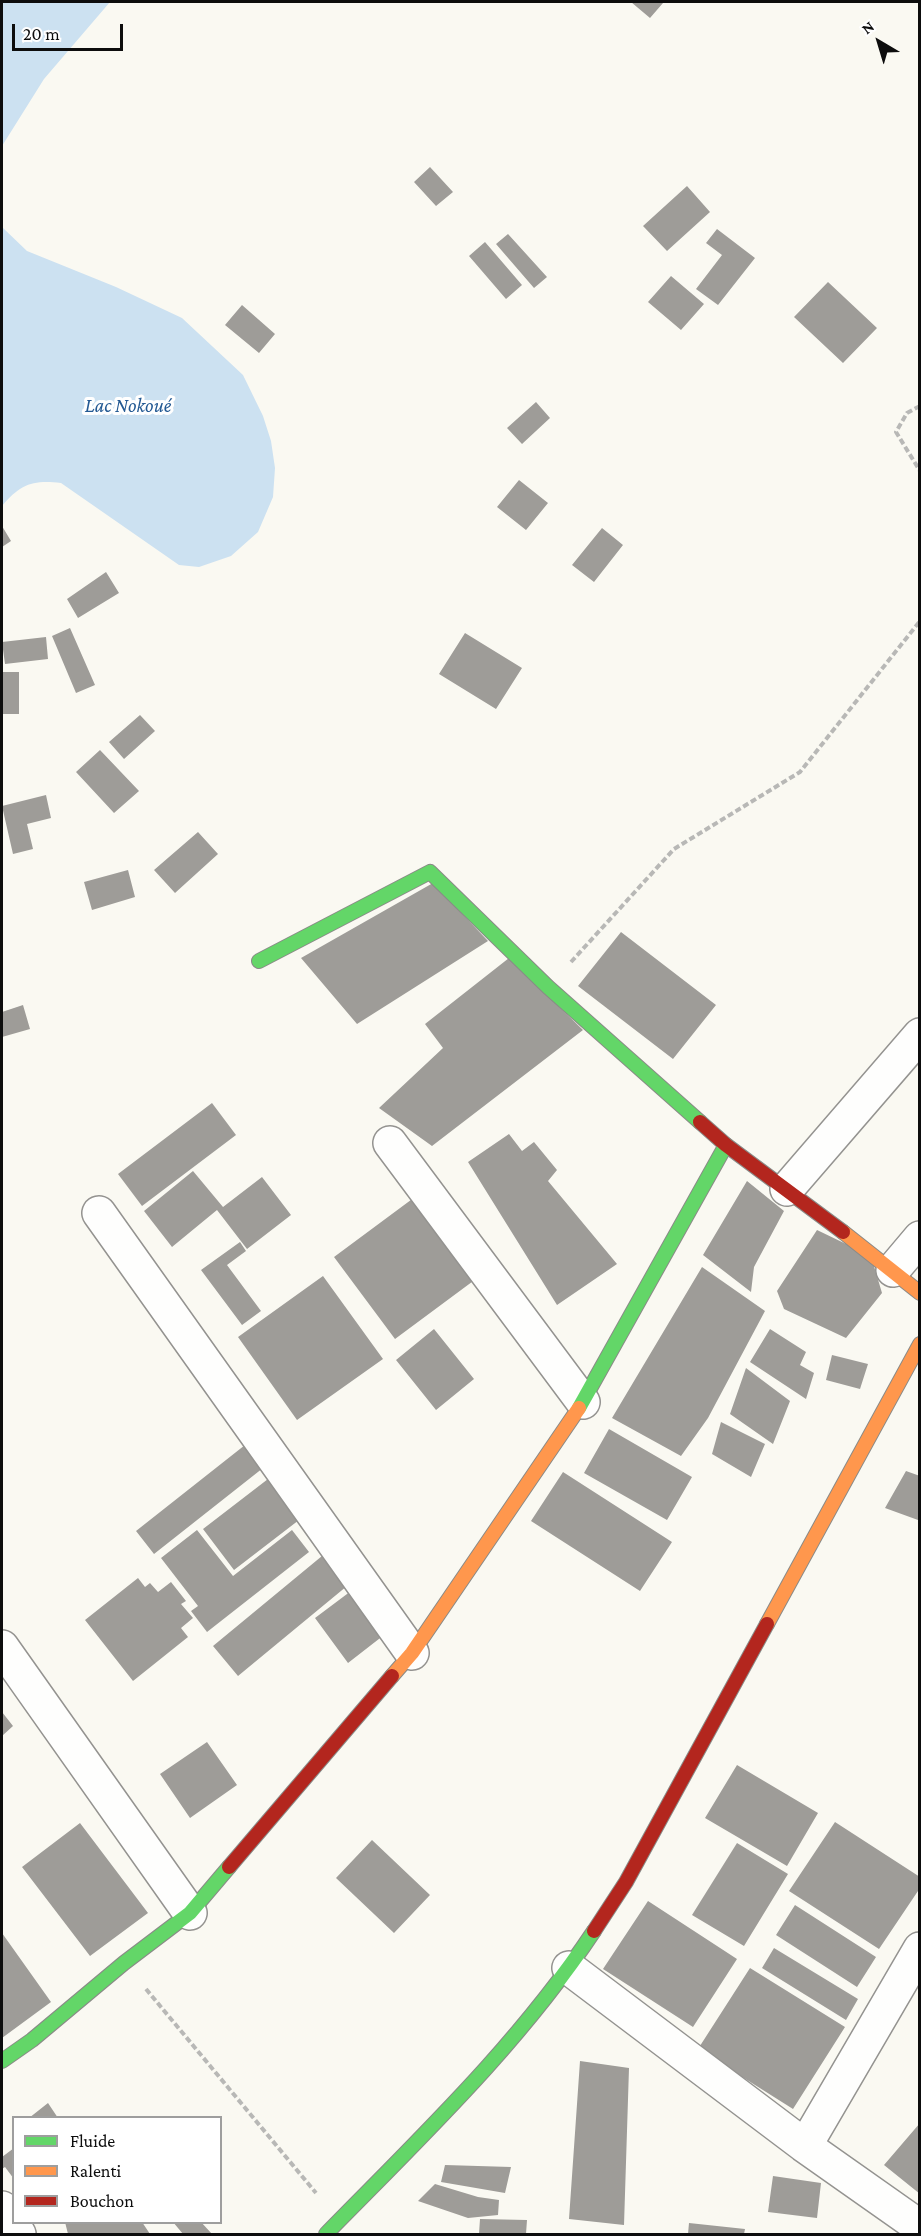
<!DOCTYPE html>
<html>
<head>
<meta charset="utf-8">
<style>
  body { margin:0 }
  #map { position:relative; width:921px; height:2236px; overflow:hidden; background:#faf9f2; font-family:"Crimson Pro",serif }
  canvas { display:block }
  .frame { position:absolute; inset:0; border:3px solid #0d0d0d; pointer-events:none }
  .legend { position:absolute; left:12px; top:2116px; width:210px; height:108px; box-sizing:border-box; background:#fff; border:2px solid #9e9e9e; margin:0; padding:8px 10px; list-style:none; font-size:18px; color:#0d0d0d }
  .legend li { display:flex; align-items:center; gap:12px; height:30px }
  .legend b { width:30px; border:2px solid #9e9e9e }
  .north { position:absolute; left:849px; top:12px; width:60px; height:60px; -webkit-text-stroke:4px #fff; paint-order:stroke; rotate:322deg; font-size:16px; font-weight:700; line-height:24px; text-align:center; color:#0d0d0d }
  .north::after { content:''; display:block; margin:auto; width:21px; height:27px; background:#0d0d0d; clip-path:polygon(50% 0,100% 100%,50% 72%,0 100%) }
  .scale { position:absolute; left:12px; top:24px; width:111px; height:27px; box-sizing:border-box; border:3px solid #0d0d0d; border-top:0; padding-left:8px; font-size:18px; line-height:21px; white-space:nowrap; color:#0d0d0d; -webkit-text-stroke:4px #fff; paint-order:stroke }
</style>
</head>
<body>
<div id="map">
<canvas width="921" height="2236"></canvas>
<div class="frame"></div>
<ul class="legend">
<li><b style="height:8px;background:#63d668"></b>Fluide</li>
<li><b style="height:8px;background:#ff974d"></b>Ralenti</li>
<li><b style="height:8px;background:#b3261e"></b>Bouchon</li>
</ul>
<div class="north">N</div>
<div class="scale">20 m</div>
</div>
<script>
const ctx = document.querySelector('canvas').getContext('2d');
ctx.lineJoin = 'round';
function paint(path, color) {
  ctx.fillStyle = color;
  ctx.fill(path, 'evenodd');
}
function stroke(path, color, width, dash) {
  ctx.strokeStyle = color;
  ctx.lineWidth = width;
  ctx.lineCap = dash ? 'butt' : 'round';
  ctx.setLineDash(dash || []);
  ctx.stroke(path);
}
function label(font, color, halo, rows, align = 'center') {
  ctx.font = font + ' "Crimson Pro",serif';
  ctx.lineWidth = 6;
  ctx.setLineDash([]);
  ctx.textBaseline = 'middle';
  ctx.strokeStyle = halo;
  ctx.fillStyle = color;
  for (const [text, x, y, turn = 0] of rows) {
    ctx.save();
    ctx.translate(x, y);
    ctx.rotate((+turn || 0) * Math.PI / 180);
    ctx.textAlign = isNaN(turn) ? turn : align;
    if (halo) ctx.strokeText(text, 0, 0);
    ctx.fillText(text, 0, 0);
    ctx.restore();
  }
}
paint(new Path2D(`
  M2,2H110L44,79L2,146Z
  M2,227L27,251L116,287L182,318L243,375L263,416L271,441L275,468L273,497L258,532L231,556L199,567L179,565L61,483C32,480 21,484 2,506Z`), '#cce1f1');
paint(new Path2D(`
  M631,2H662L663,3L650,18Z
  M430,167L453,192L436,206L414,182Z
  M687,186L710,212L667,251L643,226Z
  M717,229L755,258L718,305L696,289L722,255L706,243Z
  M508,234L547,277L534,288L496,244Z
  M485,242L522,285L506,299L469,256Z
  M671,276L704,304L681,330L648,302Z
  M828,282L877,328L843,363L794,317Z
  M242,305L275,334L259,353L225,325Z
  M536,402L550,418L522,444L507,428Z
  M519,480L548,503L526,530L497,507Z
  M2,526L11,541L2,547Z
  M602,528L623,545L594,582L572,565Z
  M106,572L119,593L78,618L67,599Z
  M70,628L95,685L76,693L52,636Z
  M465,633L522,668L496,709L439,674Z
  M46,637L48,659L5,664L2,642Z
  M2,672H19V714H2Z
  M140,715L155,731L124,759L109,742Z
  M100,750L139,791L114,813L76,772Z
  M46,795L51,818L27,824L33,849L13,854L2,806Z
  M198,832L218,854L175,893L154,870Z
  M128,870L135,897L92,910L84,882Z
  M433,883L488,941L357,1024L301,958Z
  M621,932L716,1005L673,1059L578,986Z
  M509,958L583,1030L432,1146L379,1108L443,1048L425,1024Z
  M23,1005L30,1029L2,1037V1012Z
  M212,1103L236,1135L142,1206L118,1174Z
  M509,1134L522,1151L534,1142L557,1170L548,1181L617,1264L557,1305L468,1162Z
  M193,1171L223,1207L262,1177L291,1215L247,1249L217,1210L172,1247L144,1211Z
  M747,1181L784,1211L754,1267L751,1292L703,1255Z
  M423,1191L484,1273L395,1339L334,1257Z
  M817,1230L871,1256L882,1293L846,1338L784,1309L777,1291Z
  M240,1242L246,1251L227,1265L261,1311L242,1325L201,1270Z
  M702,1267L765,1311L708,1418L681,1456L612,1418Z
  M323,1276L383,1359L297,1420L238,1337Z
  M434,1329L474,1379L436,1410L396,1360Z
  M770,1329L806,1352L800,1365L814,1373L806,1399L750,1362Z
  M832,1355L868,1364L860,1389L826,1380Z
  M746,1368L790,1401L773,1444L730,1414Z
  M721,1422L765,1444L751,1477L712,1454Z
  M609,1429L692,1477L667,1520L584,1473Z
  M245,1445L263,1468L154,1554L136,1531Z
  M906,1471L920,1476L918,1520L885,1508Z
  M563,1472L672,1542L640,1591L531,1521Z
  M268,1479L299,1520L234,1570L203,1529Z
  M197,1530L233,1576L292,1530L309,1552L207,1632L191,1611L198,1606L161,1558Z
  M322,1556L347,1586L238,1676L213,1646Z
  M138,1578L145,1587L150,1583L158,1592L171,1582L186,1601L181,1604L193,1618L181,1628L188,1637L133,1681L85,1620Z
  M351,1591L384,1635L348,1663L315,1618Z
  M2,1712L13,1726L2,1736Z
  M207,1742L237,1785L190,1818L160,1774Z
  M737,1765L818,1813L787,1866L705,1818Z
  M835,1822L920,1877V1888L879,1949L789,1891Z
  M80,1823L148,1913L90,1956L22,1867Z
  M372,1840L430,1895L394,1933L336,1878Z
  M737,1843L788,1874L744,1946L692,1915Z
  M648,1901L737,1959L693,2027L603,1969Z
  M795,1905L876,1957L857,1987L776,1935Z
  M2,1933L51,2002L2,2038Z
  M774,1948L858,1999L846,2020L762,1968Z
  M750,1968L845,2027L793,2109L698,2049Z
  M580,2061L629,2068L624,2225L569,2219Z
  M48,2103L58,2118H29Z
  M920,2123V2194L884,2165Z
  M14,2148V2179L5,2167L2,2169V2157Z
  M445,2165L511,2167L505,2193L441,2182Z
  M773,2176L821,2183L817,2218L768,2212Z
  M435,2184L478,2197L499,2200L498,2215L468,2218L418,2201Z
  M480,2219L527,2220L526,2234H479Z
  M65,2222H142L150,2234H68Z
  M173,2222H201L212,2234H183Z
  M689,2223L745,2229L744,2234H688Z`), '#9e9c98');
const street = new Path2D(`
  M390,1143L583,1402
  M787,1189L920,1035
  M99,1213L412,1653
  M893,1270L920,1238
  M2,1647L190,1913
  M569,1968L805,2146L920,2227
  M805,2146L920,1949
  M2,2208L19,2234`);
const fast = new Path2D(`
  M259,961L430,872L548,987L700,1122
  M579,1408L726,1145
  M2,2061L32,2040L124,1963L190,1913L229,1867
  M326,2234C420,2138 519,2044 594,1931`);
const slow = new Path2D(`
  M843,1232L920,1293
  M767,1624L920,1344
  M392,1676L412,1653L579,1408`);
const jam = new Path2D(`
  M700,1122L726,1145L843,1232
  M229,1867L392,1676
  M594,1931L626,1882L767,1624`);
stroke(street, '#949390', 36);
stroke(fast, '#8a8a87', 16);
stroke(slow, '#8a8a87', 16);
stroke(jam, '#8a8a87', 16);
stroke(new Path2D(`
  M920,406L907,413L896,432L920,471
  M571,962L674,849L800,772L920,621
  M146,1989L316,2193`), '#b8b8b6', 4, [6, 3]);
stroke(street, '#fefefd', 33);
stroke(fast, '#63d668', 14);
stroke(slow, '#ff974d', 14);
stroke(jam, '#b3261e', 14);
label('italic 20px', '#235993', '#fff', [
  ["Lac Nokoué",128,406]
]);
</script>
</body>
</html>
